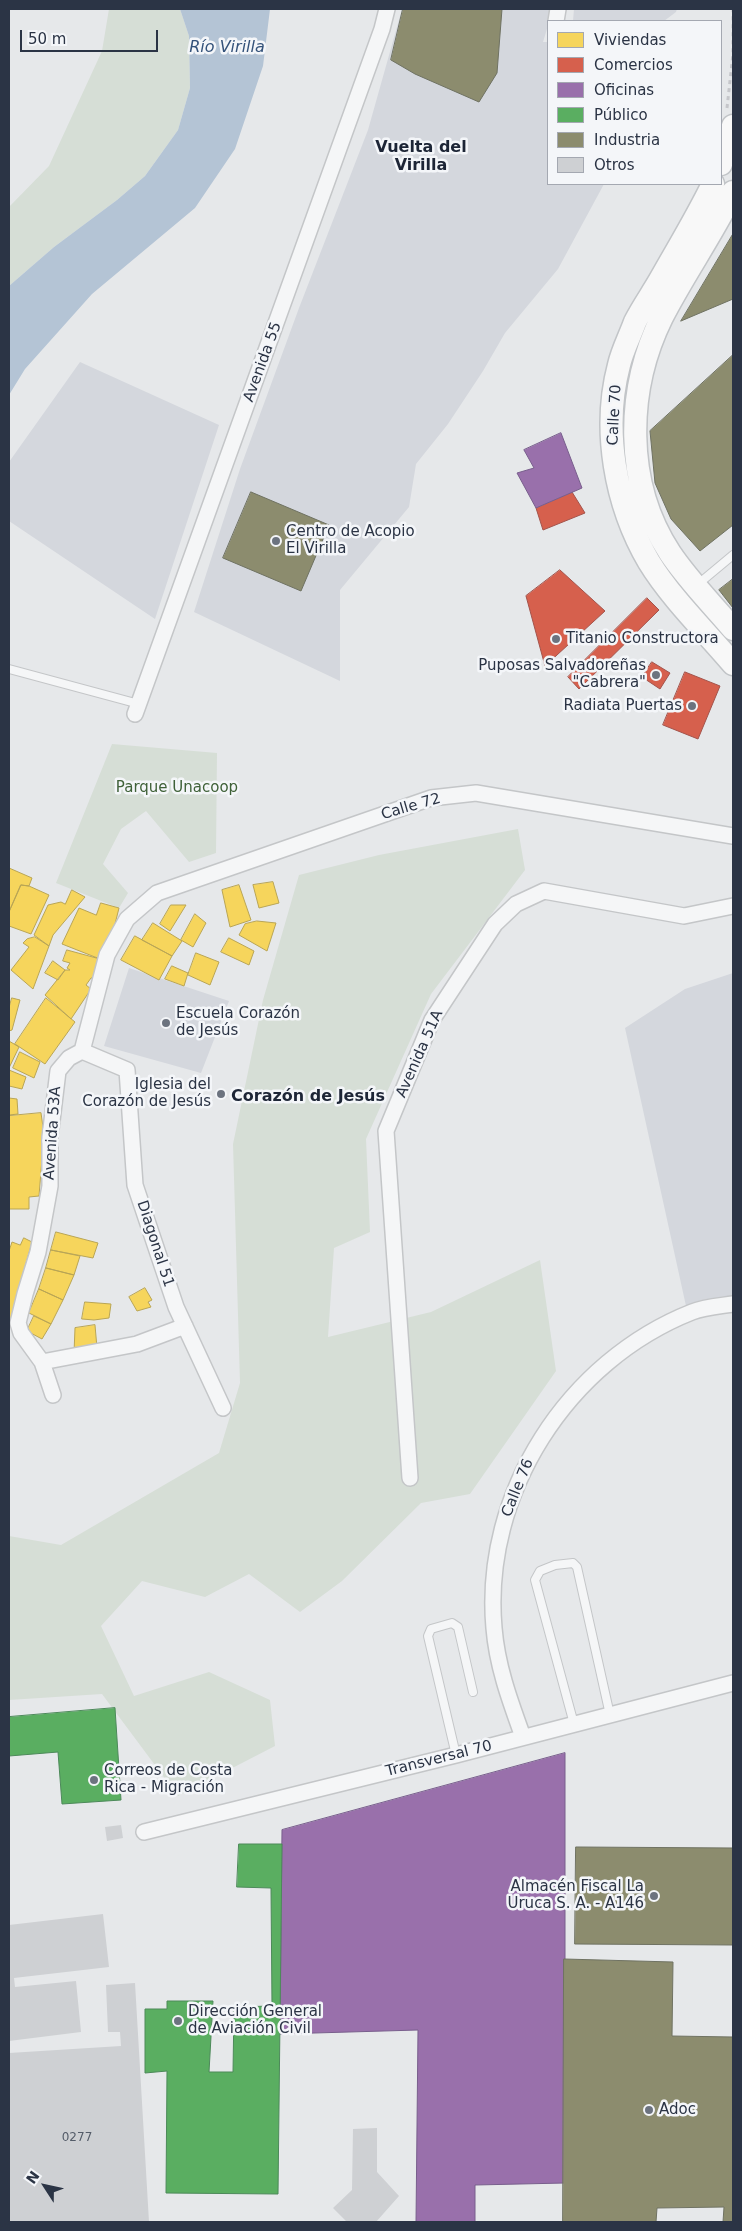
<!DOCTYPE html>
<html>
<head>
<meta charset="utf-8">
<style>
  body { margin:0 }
  #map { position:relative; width:742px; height:2231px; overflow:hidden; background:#e6e8ea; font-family:"DejaVu Sans",sans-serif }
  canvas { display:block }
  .frame { position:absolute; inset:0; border:10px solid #2b3445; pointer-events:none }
  .legend { position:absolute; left:547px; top:20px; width:175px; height:165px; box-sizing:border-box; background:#f4f6f9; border:1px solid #a4a8b1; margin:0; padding:6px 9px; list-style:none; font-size:15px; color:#2b3445 }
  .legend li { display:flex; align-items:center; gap:10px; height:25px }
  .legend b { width:25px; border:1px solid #a4a8b1 }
  .north { position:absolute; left:20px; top:2161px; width:50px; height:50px; -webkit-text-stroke:4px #f4f6f9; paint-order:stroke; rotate:305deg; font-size:14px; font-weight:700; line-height:20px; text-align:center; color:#2b3445 }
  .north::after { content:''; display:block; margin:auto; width:18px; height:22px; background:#2b3445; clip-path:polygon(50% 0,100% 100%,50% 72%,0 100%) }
  .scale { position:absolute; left:20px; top:30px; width:138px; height:22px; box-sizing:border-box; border:2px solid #2b3445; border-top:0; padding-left:6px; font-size:15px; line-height:18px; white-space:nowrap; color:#2b3445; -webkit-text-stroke:4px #f4f6f9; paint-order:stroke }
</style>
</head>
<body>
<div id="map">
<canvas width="742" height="2231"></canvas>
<div class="frame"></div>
<ul class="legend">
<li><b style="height:14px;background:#f6d55c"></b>Viviendas</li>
<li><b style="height:14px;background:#d6604d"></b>Comercios</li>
<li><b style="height:14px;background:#9970ab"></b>Oficinas</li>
<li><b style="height:14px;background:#5aae61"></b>Público</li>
<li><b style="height:14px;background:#8c8c6e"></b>Industria</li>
<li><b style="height:14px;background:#ced0d3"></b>Otros</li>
</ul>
<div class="north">N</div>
<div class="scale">50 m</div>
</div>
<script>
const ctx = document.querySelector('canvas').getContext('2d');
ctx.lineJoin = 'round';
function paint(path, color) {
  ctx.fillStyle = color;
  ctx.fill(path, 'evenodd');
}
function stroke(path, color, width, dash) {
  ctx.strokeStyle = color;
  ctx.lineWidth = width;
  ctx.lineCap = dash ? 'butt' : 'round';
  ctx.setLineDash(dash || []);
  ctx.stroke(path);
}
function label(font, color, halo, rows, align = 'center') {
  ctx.font = font + ' "DejaVu Sans",sans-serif';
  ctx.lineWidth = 5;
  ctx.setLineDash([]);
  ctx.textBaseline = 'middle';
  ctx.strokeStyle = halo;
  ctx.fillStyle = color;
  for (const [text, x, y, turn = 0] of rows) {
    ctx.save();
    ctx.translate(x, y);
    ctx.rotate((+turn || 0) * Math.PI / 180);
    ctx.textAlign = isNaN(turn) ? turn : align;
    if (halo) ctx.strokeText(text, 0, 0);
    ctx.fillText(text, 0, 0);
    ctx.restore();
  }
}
paint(new Path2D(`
  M402,9H553L543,42H548V184H604L558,269L505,333L483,371L448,424L416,464L409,507L340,590V681L194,612L240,469L299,308L368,130Z
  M574,9H677L676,12L664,21H573Z
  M80,362L219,425L155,619L9,521V462Z
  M129,968L229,1001L201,1073L104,1046Z
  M733,973V1296L686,1306L625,1028L685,989Z`), '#d4d7dd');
paint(new Path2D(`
  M109,9H180L189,36L190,88L178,130L145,176L117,200L54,247L9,286V207L49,166L102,51Z
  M112,744L217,753L216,853L189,862L146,811L121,829L103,864L128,893L119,908L56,883Z
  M518,829L525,870L431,994L366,1139L370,1232L334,1248L328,1337L431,1312L540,1260L556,1371L470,1494L421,1503L342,1581L300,1612L249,1574L205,1597L142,1581L101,1626L134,1696L209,1672L270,1700L275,1746L178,1796L102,1694L9,1700V1536L61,1545L219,1453L240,1383L233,1144L263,1000L299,875L379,855Z`), '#d6ded6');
paint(new Path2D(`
  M180,9H270L263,66L235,149L195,208L92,294L25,369L9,395V286L54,247L117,200L145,176L178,130L190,88L189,36Z`), '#b4c4d5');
const homes = new Path2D(`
  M9,868L32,878L29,886L21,885L9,912Z
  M273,882L279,903L259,908L253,885Z
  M21,885L29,886L49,895L31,934L9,926V912Z
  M239,885L251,920L230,927L222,890Z
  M72,890L85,897L53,935L49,946L34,935L48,905L61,902L65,904Z
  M101,903L119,908L115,924L100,959L62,944L79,908L96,915Z
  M171,905H186L170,931L160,924Z
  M195,914L206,923L193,947L181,940Z
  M257,921L276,923L267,951L239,935L245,924Z
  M153,923L182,941L172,956L142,940Z
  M135,936L172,956L159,980L121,960Z
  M35,937L49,946L33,989L11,970L29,947L23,943L27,939Z
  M229,938L254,951L249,965L221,952Z
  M67,950L100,959L95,978H91L86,985L91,989L71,1019L45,995L65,970H70L67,968L70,963L63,961Z
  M196,953L219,962L210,985L188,975Z
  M53,961L65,970L58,980L45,973Z
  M172,966L188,973L184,986L165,979Z
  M12,998L20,1000L12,1030L9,1031V1008Z
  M46,998L75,1022L45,1064L15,1044Z
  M9,1041L19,1047L9,1068Z
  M20,1052L40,1062L34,1078L13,1068Z
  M9,1070L26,1077L22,1089L9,1086Z
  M9,1098L17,1099L18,1114L9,1115Z
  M41,1113L44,1134L39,1196L29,1197V1209H9V1116Z
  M56,1232L98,1243L93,1258L51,1250Z
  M24,1238L32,1242L9,1325V1251L12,1242L20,1245Z
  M51,1250L80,1256L74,1275L46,1268Z
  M46,1268L74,1275L63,1300L39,1289Z
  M145,1288L152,1300L148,1302L151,1307L137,1311L129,1297Z
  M39,1289L63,1300L51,1324L29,1313Z
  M85,1302L111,1304L109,1318L94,1320L82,1319Z
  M34,1316L51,1324L42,1339L27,1331Z
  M95,1325L97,1348L74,1353L75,1328Z`);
paint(homes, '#f6d55c');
stroke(homes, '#b9a555', 1);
const shops = new Path2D(`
  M572,492L585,513L543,530L536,508Z
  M560,570L605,611L545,666L526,596Z
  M647,598L659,610L579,689L568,677Z
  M652,662L670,673L660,689L642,677Z
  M685,672L720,686L698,739L663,725Z`);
paint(shops, '#d6604d');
stroke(shops, '#a3534b', 1);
const offices = new Path2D(`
  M561,433L582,488L536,508L517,473L534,468L524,450Z
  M565,1753V2183L475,2185V2222H416L418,2030L280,2034L282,1830Z`);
paint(offices, '#9970ab');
stroke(offices, '#785e8c', 1);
const public = new Path2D(`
  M115,1708L121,1800L62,1804L58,1752L9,1756V1717Z
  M239,1844H282L278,2194L166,2193L167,2071L145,2073V2009H167V2001H213L209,2072H233L234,2007L272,2006L271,1888L237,1887Z`);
paint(public, '#5aae61');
stroke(public, '#4c8959', 1);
const industry = new Path2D(`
  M403,9H502L497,73L479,102L415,74L391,60Z
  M733,234V299L681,321Z
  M733,355V525L700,551L671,519L655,483L650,431Z
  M251,492L329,525L301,591L223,558Z
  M733,579V608L719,590Z
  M576,1847L733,1848V1945L575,1944Z
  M564,1959L673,1962L672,2036L733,2037V2222H723L724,2207L657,2208L656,2222H563Z`);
paint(industry, '#8c8c6e');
stroke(industry, '#6f7262', 1);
paint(new Path2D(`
  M121,1825L123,1838L107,1841L105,1827Z
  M103,1914L109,1967L14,1978L15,1987L76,1981L81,2032L9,2041V1925Z
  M135,1983L149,2222H9V2053L121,2046L120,2032H108L106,1985Z
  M377,2128V2172L399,2196L376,2222H347L333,2208L352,2190L353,2129Z`), '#ced0d3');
const lane = new Path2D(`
  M697,585L733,555
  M9,669L139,704
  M574,1724L535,1580L540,1571L555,1565L573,1563L577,1567L610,1715
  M456,1755L428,1636L431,1629L452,1623L458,1627L473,1692`);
const street = new Path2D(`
  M556,21L558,9
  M135,714L382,29L387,9
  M82,1051L127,1070L135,1185L176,1307L223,1408
  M42,1362L137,1344L185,1326
  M53,1395L42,1362L21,1333L18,1323L25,1294L38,1252L50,1186V1137L58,1071L69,1058L82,1051L107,955L127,919L157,893L431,798L476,793L733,836
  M410,1478L386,1131L432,1020L495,924L516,904L544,891L684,916L733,906
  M523,1737C510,1701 497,1666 494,1628C482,1493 568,1361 692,1312C704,1307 720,1306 733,1304
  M144,1832L456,1755L733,1683`);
const primary = new Path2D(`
  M721,164L733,126
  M713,184C697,217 678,248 660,280C652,294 642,308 635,322C630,336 622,351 619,365C602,429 615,504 649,562C671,598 706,632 733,664
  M733,192C712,235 684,274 662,317C626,390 624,483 670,553C688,580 712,604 733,629`);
stroke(lane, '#c4c6c8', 10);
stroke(street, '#c4c6c8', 18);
stroke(primary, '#c2c5c8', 25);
stroke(new Path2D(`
  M727,108L733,54V9`), '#c5c6ca', 3, [4, 4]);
stroke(lane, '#f5f6f7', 8);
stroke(street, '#f5f6f7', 15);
stroke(primary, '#f8f8f8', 22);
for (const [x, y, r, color] of [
  [276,541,5,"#6c737f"],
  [556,639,5,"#6c737f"],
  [656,675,5,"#6c737f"],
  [692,706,5,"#6c737f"],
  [166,1023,5,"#6c737f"],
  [221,1094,5,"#6c737f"],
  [94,1780,5,"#6c737f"],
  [654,1896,5,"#6c737f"],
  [178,2021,5,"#6c737f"],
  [649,2110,5,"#6c737f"]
]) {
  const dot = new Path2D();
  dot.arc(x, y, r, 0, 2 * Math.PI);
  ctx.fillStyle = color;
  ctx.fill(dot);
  stroke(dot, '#f4f6f9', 2);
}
label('12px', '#545c69', null, [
  ["0277",77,2138]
]);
label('15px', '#2b3445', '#f4f6f9', [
  ["Avenida 55",263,362,-70],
  ["Calle 70",615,415,-87],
  ["Calle 72",411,807,-16],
  ["Avenida 51A",420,1054,-66],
  ["Avenida 53A",53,1133,-86],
  ["Diagonal 51",155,1244,72],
  ["Calle 76",518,1488,-68],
  ["Transversal 70",439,1759,-14]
]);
label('15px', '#2b3445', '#f4f6f9', [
  ["Centro de Acopio",286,532],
  ["El Virilla",286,549],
  ["Titanio Constructora",566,639],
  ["Puposas Salvadoreñas",646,666,"right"],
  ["\"Cabrera\"",646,683,"right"],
  ["Radiata Puertas",682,706,"right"],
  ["Escuela Corazón",176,1014],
  ["de Jesús",176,1031],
  ["Iglesia del",211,1085,"right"],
  ["Corazón de Jesús",211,1102,"right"],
  ["Correos de Costa",104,1771],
  ["Rica - Migración",104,1788],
  ["Almacén Fiscal La",644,1887,"right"],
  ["Uruca S. A. - A146",644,1904,"right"],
  ["Dirección General",188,2012],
  ["de Aviación Civil",188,2029],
  ["Adoc",659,2110]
], 'left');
label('15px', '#3f6138', '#f4f6f9', [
  ["Parque Unacoop",177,788]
]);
label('italic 16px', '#34527a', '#f4f6f9', [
  ["Río Virilla",227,48]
]);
label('bold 16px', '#1d2536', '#f4f6f9', [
  ["Vuelta del",421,148],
  ["Virilla",421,166],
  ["Corazón de Jesús",308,1097]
]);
</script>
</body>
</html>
